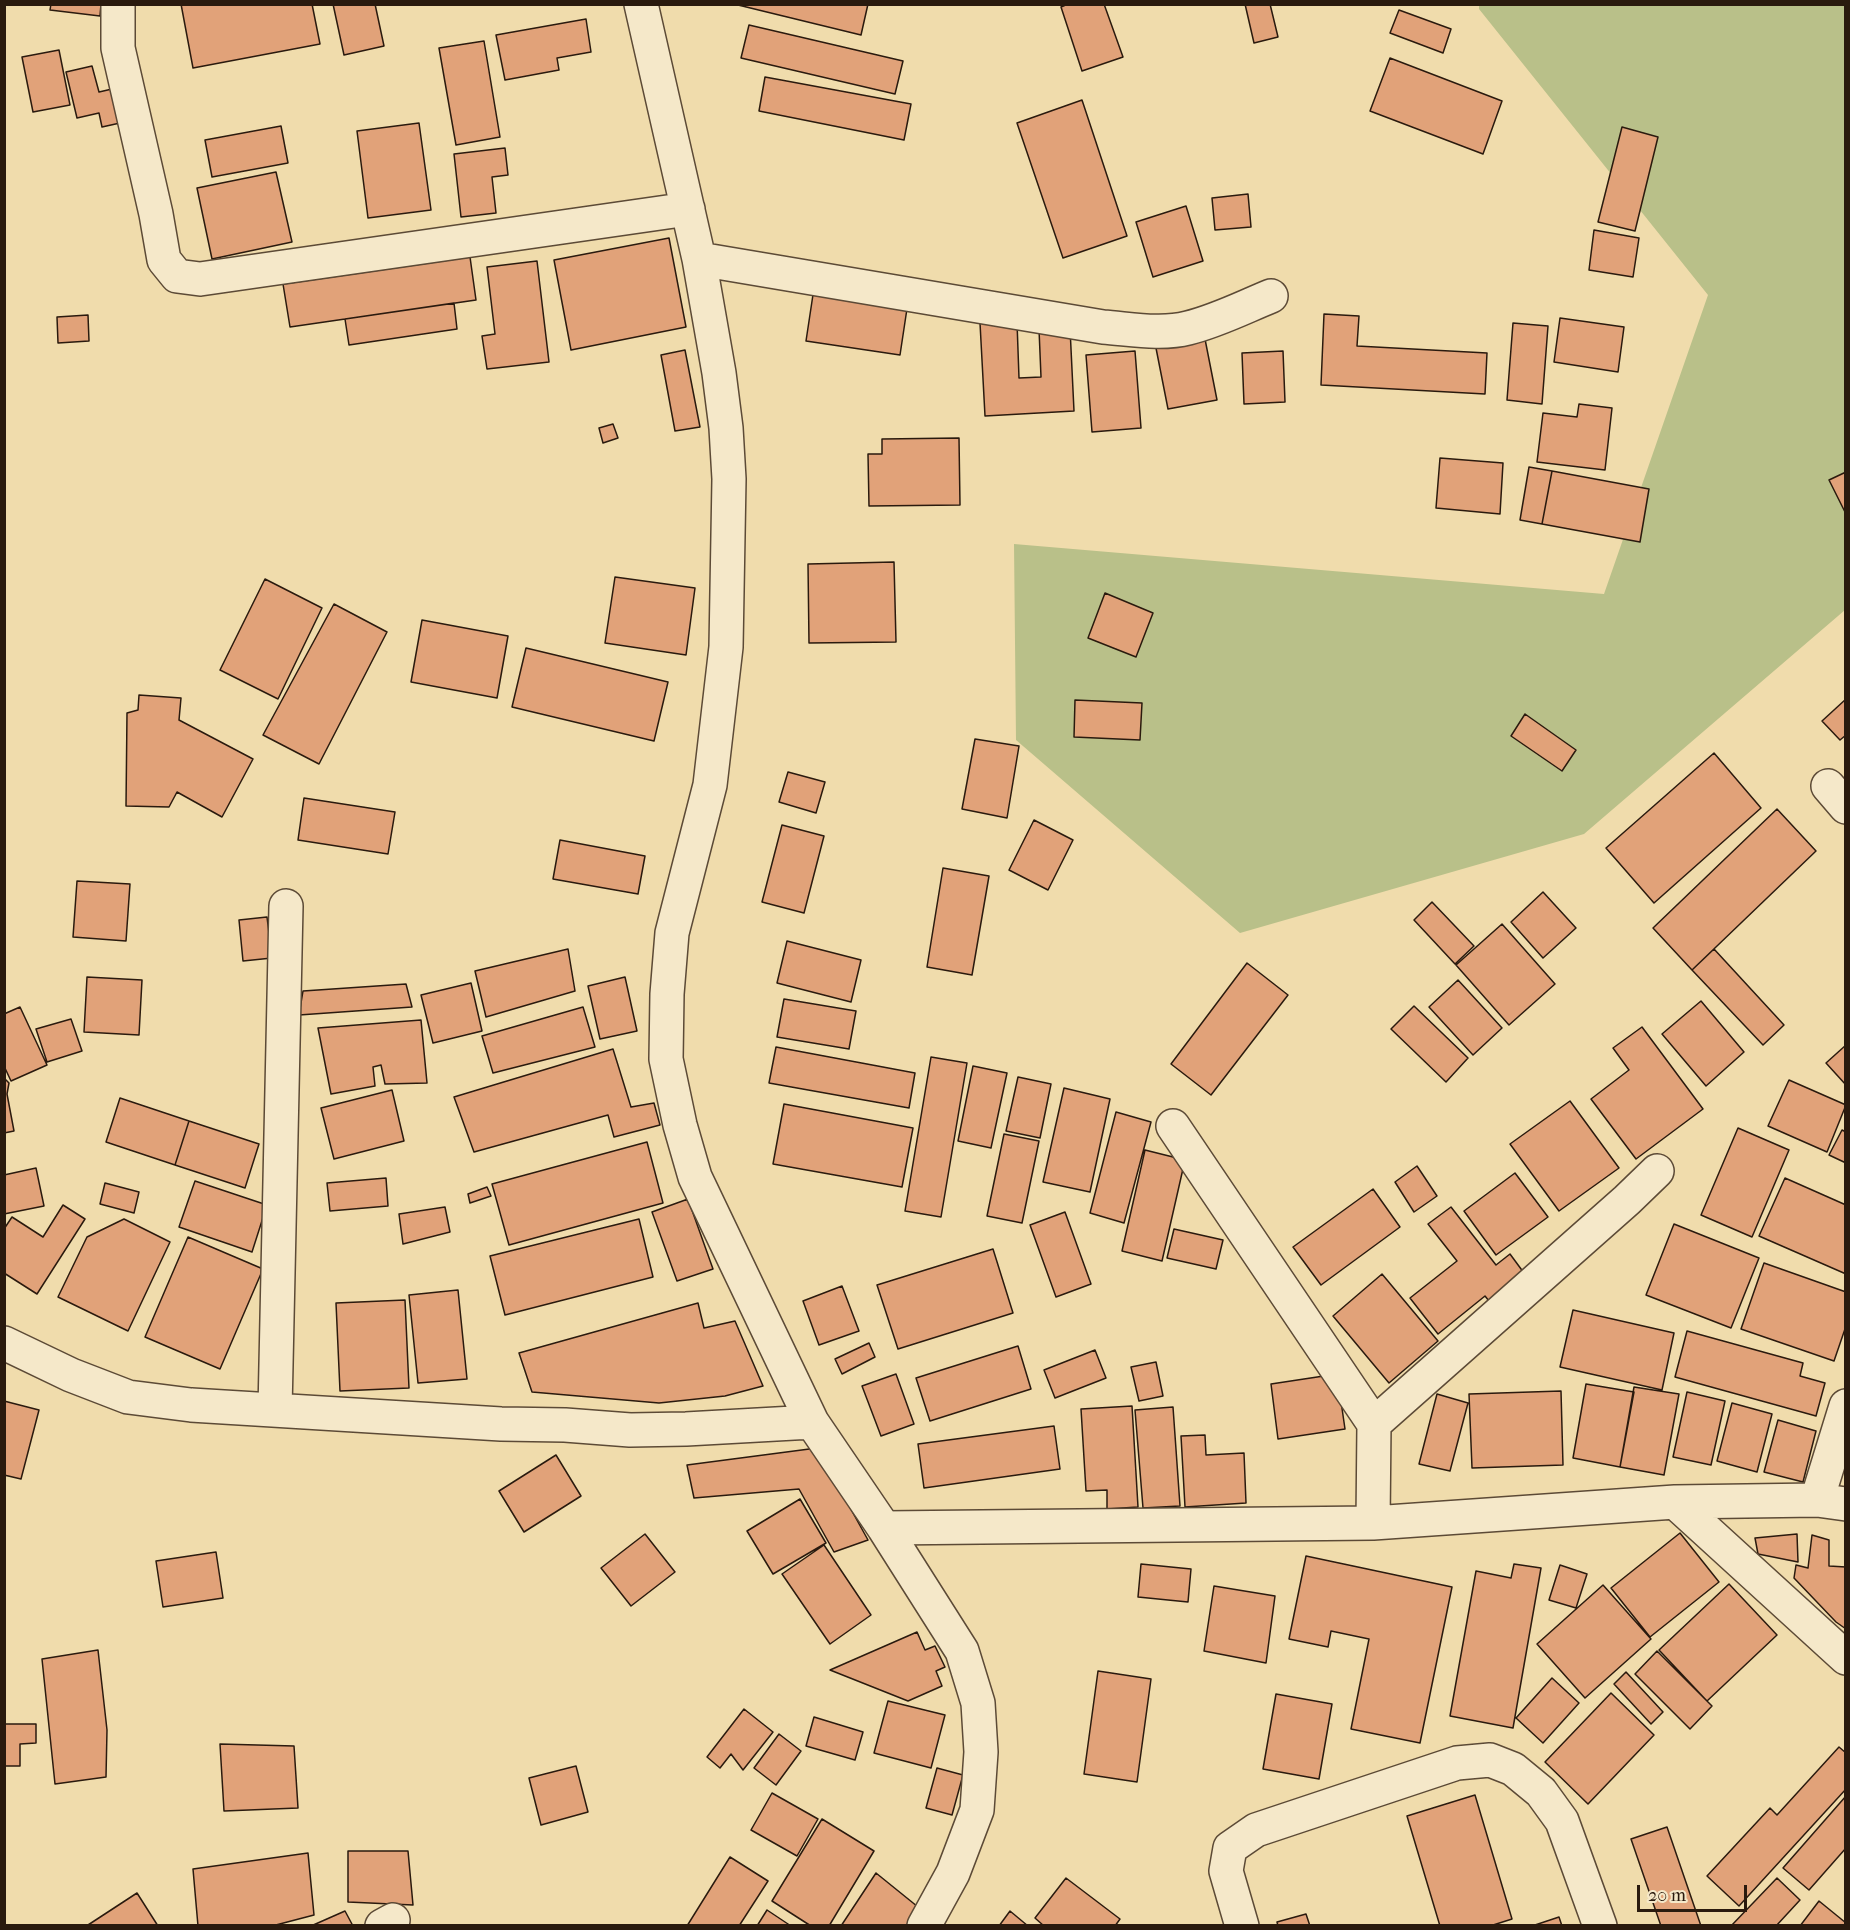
<!DOCTYPE html>
<html>
<head>
<meta charset="utf-8">
<style>
  body { margin:0 }
  #map { position:relative; width:1850px; height:1930px; overflow:hidden; background:#f0dcac; font-family:"IM FELL French Canon",serif }
  canvas { display:block }
  .frame { position:absolute; inset:0; border:6px solid #2a1a0e; pointer-events:none }
  .scale { position:absolute; left:1637px; top:1885px; width:110px; height:27px; box-sizing:border-box; border:3px solid #2a1a0e; border-top:0; padding-left:8px; font-size:18px; line-height:21px; white-space:nowrap; color:#2a1a0e; -webkit-text-stroke:4px #f5e8c9; paint-order:stroke }
</style>
</head>
<body>
<div id="map">
<canvas width="1850" height="1930"></canvas>
<div class="frame"></div>
<div class="scale">20 m</div>
</div>
<script>
const ctx = document.querySelector('canvas').getContext('2d');
ctx.lineJoin = 'round';
function paint(path, color) {
  ctx.fillStyle = color;
  ctx.fill(path, 'evenodd');
}
function stroke(path, color, width, dash) {
  ctx.strokeStyle = color;
  ctx.lineWidth = width;
  ctx.lineCap = dash ? 'butt' : 'round';
  ctx.setLineDash(dash || []);
  ctx.stroke(path);
}
paint(new Path2D(`
  M1479,5H1845V610L1584,834L1240,933L1016,740L1014,544L1604,594L1708,295L1479,9Z`), '#b9c089');
const building = new Path2D(`
  M51,4H101L100,16L50,10Z
  M181,4H312L320,44L193,68Z
  M333,4H375L384,46L344,55Z
  M734,4H868L861,35Z
  M1068,4H1104L1123,57L1082,71L1061,7Z
  M1245,4H1270L1278,37L1254,43Z
  M1399,10L1451,29L1443,53L1390,33Z
  M586,19L591,52L557,58L559,70L505,80L496,35Z
  M749,25L903,61L895,94L741,58Z
  M484,41L500,137L456,145L439,48Z
  M59,50L70,105L33,112L22,57Z
  M1390,58L1502,101L1483,154L1370,111Z
  M92,66L99,92L112,89L120,123L102,127L99,113L77,118L66,72Z
  M765,77L911,104L904,140L759,111Z
  M1082,100L1127,236L1063,258L1017,123Z
  M419,123L431,210L368,218L357,131Z
  M281,126L288,163L212,177L205,140Z
  M1622,127L1658,137L1635,231L1598,222Z
  M505,148L508,175L492,177L496,213L461,217L454,154Z
  M276,172L292,242L212,259L197,188Z
  M1248,194L1251,227L1215,230L1212,198Z
  M1186,206L1203,261L1153,277L1136,222Z
  M1594,230L1639,238L1633,277L1589,270Z
  M669,238L686,327L571,350L554,260Z
  M470,257L476,300L290,327L283,284Z
  M537,261L549,362L487,369L482,336L495,334L487,267Z
  M814,288L908,302L900,355L806,341Z
  M454,303L457,329L349,345L345,319Z
  M1324,314L1359,316L1357,346L1487,353L1485,394L1321,385Z
  M88,315L89,341L58,343L57,317Z
  M1560,318L1624,327L1618,372L1554,362Z
  M1017,322L1019,378L1041,377L1039,329L1070,328L1074,411L985,416L980,323Z
  M1513,323L1548,326L1542,404L1507,400Z
  M1204,334L1217,400L1168,409L1155,343Z
  M685,350L700,427L675,431L661,355Z
  M1135,351L1141,428L1092,432L1086,355Z
  M1283,351L1285,402L1244,404L1242,353Z
  M1579,404L1612,408L1605,470L1537,462L1543,413L1577,417Z
  M613,424L618,438L603,443L599,428Z
  M959,438L960,505L869,506L868,454H882V439Z
  M1440,458L1503,463L1500,514L1436,508Z
  M1529,467L1552,471L1542,524L1520,520Z
  M1552,471L1649,489L1640,542L1542,524Z
  M1846,472V514L1829,480Z
  M894,562L896,642L809,643L808,564Z
  M615,577L695,588L686,655L605,643Z
  M265,579L322,608L278,699L220,670Z
  M1105,593L1153,613L1136,657L1088,638Z
  M334,604L387,632L319,764L263,735Z
  M422,620L508,636L497,698L411,682Z
  M526,648L668,682L654,741L512,707Z
  M139,695L181,698L179,720L253,759L222,817L177,792L169,807L126,806L127,713L138,710Z
  M1846,699V735L1840,740L1822,721Z
  M1075,700L1142,703L1140,740L1074,737Z
  M1525,714L1576,750L1562,771L1511,736Z
  M975,739L1019,746L1007,818L962,809Z
  M1714,753L1761,808L1654,903L1606,848Z
  M788,772L825,782L816,813L779,802Z
  M304,798L395,812L388,854L298,840Z
  M1777,809L1816,851L1692,970L1653,928Z
  M1034,820L1073,840L1048,890L1009,870Z
  M782,825L824,836L804,913L762,902Z
  M560,840L645,856L638,894L553,879Z
  M943,868L989,876L972,975L927,967Z
  M77,881L130,884L126,941L73,937Z
  M1543,892L1576,928L1543,958L1511,922Z
  M1432,902L1474,946L1455,964L1414,920Z
  M267,917L272,958L243,961L239,920Z
  M1502,924L1555,984L1509,1025L1456,965Z
  M787,941L861,960L851,1002L777,983Z
  M568,949L575,991L486,1017L475,971Z
  M1714,949L1784,1025L1763,1045L1692,970Z
  M1247,963L1288,995L1211,1095L1171,1064Z
  M87,977L142,980L139,1035L84,1032Z
  M625,977L637,1031L600,1039L588,986Z
  M1458,980L1502,1028L1473,1055L1429,1007Z
  M471,983L482,1031L433,1043L421,995Z
  M406,984L412,1007L299,1015L303,991Z
  M784,999L856,1011L849,1049L777,1037Z
  M1701,1001L1744,1052L1706,1086L1662,1034Z
  M1414,1006L1468,1058L1446,1082L1391,1029Z
  M20,1007L47,1065L11,1081L4,1066V1014Z
  M583,1007L595,1047L493,1073L482,1036Z
  M71,1019L82,1051L47,1062L36,1029Z
  M421,1020L427,1083L385,1084L381,1065L373,1067L375,1086L331,1094L318,1028Z
  M1642,1027L1703,1109L1636,1159L1591,1099L1629,1070L1613,1048Z
  M1846,1045V1085L1826,1063Z
  M776,1047L915,1073L909,1108L769,1083Z
  M613,1049L631,1107L654,1103L660,1125L614,1137L608,1115L474,1152L454,1097Z
  M931,1057L967,1063L941,1217L905,1211Z
  M973,1066L1007,1073L991,1148L958,1141Z
  M1018,1077L1051,1084L1040,1138L1006,1131Z
  M4,1078L9,1083L7,1094L14,1131L4,1133Z
  M1789,1080L1846,1105L1827,1152L1768,1126Z
  M1064,1088L1110,1099L1090,1192L1043,1182Z
  M392,1090L404,1141L334,1159L321,1108Z
  M120,1098L189,1121L175,1165L106,1142Z
  M1570,1101L1619,1168L1559,1211L1510,1144Z
  M784,1104L913,1128L902,1187L773,1164Z
  M1116,1112L1151,1122L1124,1223L1090,1213Z
  M189,1121L259,1144L245,1188L175,1165Z
  M1738,1128L1789,1150L1752,1237L1701,1215Z
  M1842,1130L1846,1132V1163L1829,1155Z
  M1004,1134L1039,1141L1022,1223L987,1216Z
  M647,1142L663,1203L509,1245L492,1184Z
  M1145,1150L1185,1160L1162,1261L1122,1251Z
  M1417,1166L1437,1196L1414,1212L1395,1182Z
  M36,1168L44,1206L4,1214V1175Z
  M1515,1173L1548,1217L1496,1255L1464,1211Z
  M386,1178L388,1206L330,1211L327,1183Z
  M1785,1178L1846,1205V1274L1759,1236Z
  M195,1181L267,1205L252,1252L179,1227Z
  M105,1183L139,1192L134,1213L100,1204Z
  M487,1187L491,1196L470,1203L468,1194Z
  M1373,1189L1400,1227L1321,1285L1293,1247Z
  M688,1199L713,1269L677,1281L652,1212Z
  M63,1205L85,1219L37,1294L4,1273V1229L12,1217L43,1237Z
  M445,1207L450,1232L403,1244L399,1214Z
  M1451,1207L1496,1265L1510,1254L1524,1273L1489,1301L1485,1296L1438,1334L1410,1298L1457,1261L1428,1224Z
  M1065,1212L1091,1284L1056,1297L1030,1225Z
  M124,1219L170,1242L128,1331L58,1297L87,1237Z
  M639,1219L653,1277L505,1315L490,1256Z
  M1674,1224L1759,1258L1731,1328L1646,1295Z
  M1174,1229L1223,1240L1216,1269L1167,1258Z
  M188,1237L263,1269L220,1369L145,1337Z
  M993,1249L1013,1313L898,1349L877,1285Z
  M1764,1263L1846,1292V1326L1834,1361L1741,1329Z
  M1382,1274L1438,1341L1389,1383L1333,1316Z
  M842,1286L859,1331L819,1345L803,1301Z
  M458,1290L467,1379L418,1383L409,1295Z
  M405,1300L409,1388L340,1391L336,1303Z
  M698,1303L704,1328L735,1321L763,1386L725,1396L659,1403L532,1392L519,1353Z
  M1573,1310L1674,1333L1662,1390L1560,1367Z
  M1687,1331L1803,1363L1800,1376L1825,1383L1816,1416L1675,1377Z
  M869,1343L875,1357L842,1374L835,1359Z
  M1018,1346L1031,1389L930,1421L916,1378Z
  M1095,1350L1106,1378L1055,1398L1044,1370Z
  M1156,1362L1163,1396L1139,1401L1131,1367Z
  M896,1374L914,1424L881,1436L862,1386Z
  M1337,1374L1345,1429L1278,1439L1271,1384Z
  M1586,1384L1634,1392L1620,1467L1573,1458Z
  M1634,1387L1679,1394L1664,1475L1620,1467Z
  M1561,1391L1563,1465L1472,1468L1469,1394Z
  M1687,1392L1725,1401L1711,1465L1673,1457Z
  M1437,1394L1468,1403L1450,1471L1419,1464Z
  M4,1401L39,1410L21,1479L4,1475Z
  M1732,1403L1772,1414L1757,1472L1717,1461Z
  M1132,1406L1138,1507L1107,1509V1490L1086,1491L1081,1409Z
  M1173,1407L1180,1506L1143,1508L1135,1410Z
  M1778,1420L1816,1431L1803,1482L1764,1472Z
  M1054,1426L1060,1469L924,1488L918,1444Z
  M1205,1435L1206,1455L1244,1453L1246,1503L1185,1507L1181,1436Z
  M817,1448L868,1540L834,1552L799,1489L694,1498L687,1465Z
  M556,1455L581,1496L524,1532L499,1491Z
  M800,1499L826,1543L773,1574L747,1531Z
  M1680,1533L1719,1582L1650,1637L1611,1588Z
  M645,1534L675,1572L631,1606L601,1568Z
  M1797,1534L1798,1562L1758,1554L1755,1538Z
  M1812,1535L1829,1540V1566L1846,1567V1629L1836,1622L1794,1578L1796,1565L1808,1568Z
  M824,1545L871,1615L830,1644L782,1574Z
  M216,1552L223,1598L163,1607L156,1561Z
  M1306,1556L1452,1587L1420,1743L1351,1729L1369,1639L1331,1631L1328,1647L1289,1639Z
  M1141,1564L1191,1569L1188,1602L1138,1597Z
  M1514,1564L1541,1568L1513,1728L1450,1716L1476,1571L1511,1578Z
  M1560,1565L1587,1574L1576,1608L1549,1600Z
  M1729,1584L1777,1635L1707,1701L1659,1650Z
  M1603,1585L1651,1639L1585,1698L1537,1644Z
  M1214,1586L1275,1596L1266,1663L1204,1651Z
  M917,1632L925,1650L935,1646L945,1667L936,1671L942,1686L908,1701L830,1670Z
  M98,1650L107,1730L106,1777L55,1784L42,1659Z
  M1657,1651L1712,1706L1690,1729L1635,1674Z
  M1098,1671L1151,1679L1137,1782L1084,1774Z
  M1626,1672L1663,1712L1651,1724L1614,1684Z
  M1552,1678L1579,1703L1543,1743L1516,1718Z
  M1611,1693L1654,1735L1588,1804L1545,1762Z
  M1276,1694L1332,1704L1319,1779L1263,1769Z
  M888,1701L945,1715L931,1768L874,1753Z
  M744,1709L773,1732L743,1770L731,1754L720,1768L707,1757Z
  M814,1717L863,1732L855,1760L806,1746Z
  M4,1724H36V1743L20,1744V1766H4Z
  M779,1734L801,1751L776,1785L754,1768Z
  M220,1744L294,1746L298,1808L224,1811Z
  M1839,1747L1846,1753V1789L1739,1906L1707,1876L1770,1808L1777,1815Z
  M576,1766L588,1812L541,1825L529,1778Z
  M937,1768L963,1775L952,1815L926,1808Z
  M772,1793L818,1819L797,1856L751,1830Z
  M1475,1795L1512,1919L1490,1926H1440L1407,1816Z
  M1846,1796V1848L1809,1890L1783,1868Z
  M822,1819L874,1851L829,1926H811L772,1901Z
  M1667,1827L1701,1926H1661L1631,1839Z
  M348,1851H408L413,1905L348,1902Z
  M308,1853L314,1915L272,1926H198L193,1869Z
  M730,1857L768,1881L739,1926H687Z
  M876,1873L923,1911L912,1926H841Z
  M1066,1878L1120,1919L1115,1926H1044L1035,1918Z
  M1777,1878L1800,1900L1776,1926H1731Z
  M137,1893L158,1926H88V1925Z
  M1819,1901L1846,1923V1926H1800Z
  M767,1910L791,1926H757Z
  M345,1911L353,1926H311Z
  M1010,1911L1028,1926H999Z
  M1306,1914L1310,1926H1278L1277,1922Z
  M1559,1917L1562,1926H1532Z`);
paint(building, '#e1a279');
stroke(building, '#2a1a0e', 1.5);
const minor = new Path2D(`
  M118,4V48L156,214L164,260L177,276L200,279L688,209
  M641,4L699,259L719,373L726,428L729,479L726,647L710,785L672,933L667,994L666,1059L680,1125L695,1177L812,1422L884,1528L962,1651L978,1703L981,1752L977,1810L953,1873L924,1926
  M699,259L1103,327C1131,329 1161,335 1188,328C1217,321 1244,307 1271,296
  M1828,786L1846,807
  M1173,1126L1374,1424L1373,1523
  M4,1343L71,1375L128,1397L191,1405L501,1424L565,1425L630,1430L686,1429L812,1422
  M275,1410L286,906
  M1374,1424L1627,1200L1657,1171
  M1817,1500L1846,1406
  M1675,1502L1846,1658
  M884,1528L1373,1523L1675,1502L1817,1500L1846,1504
  M382,1926L393,1920
  M1242,1926L1226,1871L1230,1848L1256,1830L1457,1763L1490,1760L1513,1769L1541,1792L1562,1821L1600,1926`);
stroke(minor, '#5c4a36', 36);
stroke(minor, '#f5e8c9', 33);
</script>
</body>
</html>
